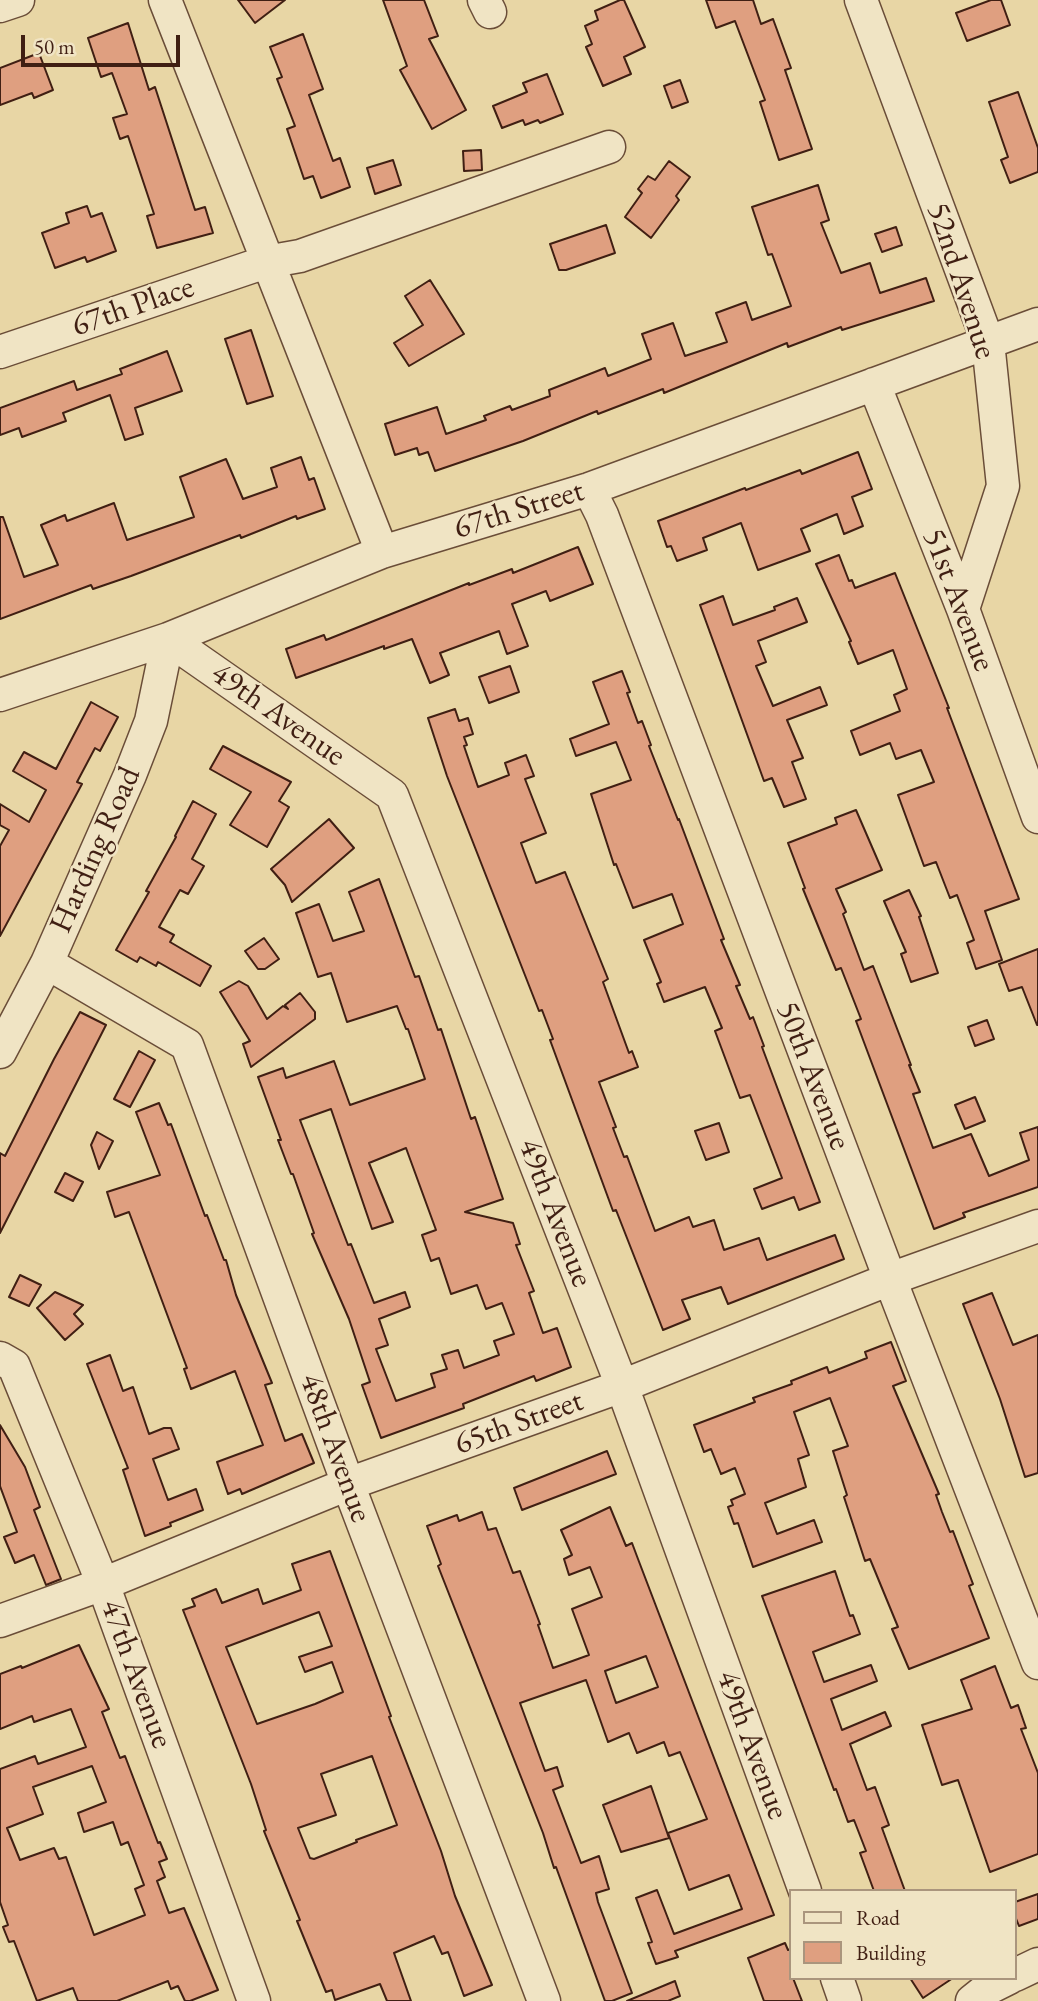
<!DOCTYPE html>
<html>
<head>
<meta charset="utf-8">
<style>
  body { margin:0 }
  #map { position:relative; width:1038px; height:2001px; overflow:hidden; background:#e8d6a5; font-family:"EB Garamond",serif }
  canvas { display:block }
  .legend { position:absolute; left:789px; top:1889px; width:228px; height:91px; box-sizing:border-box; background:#f0e4c4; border:2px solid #aa957d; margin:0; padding:9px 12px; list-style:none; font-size:21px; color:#401f13 }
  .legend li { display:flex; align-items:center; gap:14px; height:35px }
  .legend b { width:35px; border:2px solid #aa957d }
  .scale { position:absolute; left:21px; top:35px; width:159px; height:32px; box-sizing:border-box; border:4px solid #401f13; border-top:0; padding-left:9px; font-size:21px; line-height:24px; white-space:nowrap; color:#401f13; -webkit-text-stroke:5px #f0e4c4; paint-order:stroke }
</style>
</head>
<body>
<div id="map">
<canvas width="1038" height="2001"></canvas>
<ul class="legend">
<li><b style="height:9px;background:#f0e4c4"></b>Road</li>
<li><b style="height:19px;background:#df9f80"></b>Building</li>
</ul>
<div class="scale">50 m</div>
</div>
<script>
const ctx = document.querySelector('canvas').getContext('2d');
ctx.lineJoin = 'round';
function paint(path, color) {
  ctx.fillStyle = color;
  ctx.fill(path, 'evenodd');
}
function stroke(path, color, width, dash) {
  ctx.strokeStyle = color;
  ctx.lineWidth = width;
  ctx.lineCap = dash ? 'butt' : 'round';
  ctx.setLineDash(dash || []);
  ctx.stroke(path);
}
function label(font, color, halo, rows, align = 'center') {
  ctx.font = font + ' "EB Garamond",serif';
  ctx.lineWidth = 5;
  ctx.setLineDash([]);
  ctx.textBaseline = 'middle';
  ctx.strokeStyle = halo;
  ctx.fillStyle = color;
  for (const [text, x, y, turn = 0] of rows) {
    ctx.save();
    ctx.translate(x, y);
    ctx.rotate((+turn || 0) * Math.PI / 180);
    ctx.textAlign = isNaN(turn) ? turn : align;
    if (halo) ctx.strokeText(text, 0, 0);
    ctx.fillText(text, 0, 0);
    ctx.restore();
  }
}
const building = new Path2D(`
  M238,0H285L255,23Z
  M383,0H424L438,36L429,39L466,110L432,129L400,70L407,66Z
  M620,0H624L645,47L624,57L631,74L603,86L586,47L592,44L585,26L598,20L595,11Z
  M706,0H753L761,24L773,19L791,68L785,70L812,149L779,160L760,102L765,100L735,21L716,28Z
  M991,0H1001L1010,25L967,41L956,13Z
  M128,23L149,90L155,87L195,210L205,207L213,233L157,248L147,216L154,214L128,136L120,139L113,118L127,114L112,73L101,77L88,38Z
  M303,34L323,89L309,95L333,161L340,158L350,187L321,198L313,176L304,179L287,129L295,126L277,79L282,77L270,47Z
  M39,53L53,90L34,98L32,93L0,105V68Z
  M547,74L563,114L540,123L538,120L525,125L523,120L502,128L493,106L527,92L523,83Z
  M680,80L688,102L672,108L664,86Z
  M1018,92L1038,148V172L1010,183L1001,160L1008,157L989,102Z
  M481,150L482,170L464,171L463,151Z
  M393,160L401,185L375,194L367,168Z
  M669,161L690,177L676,196L679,200L651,238L625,217L642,193L638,189L648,176L655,180Z
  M818,185L829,220L821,223L841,273L870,263L880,293L926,278L934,301L842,330L841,327L788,347L787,343L664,393L663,389L598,414L597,411L523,441L435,471L428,452L419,455L417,448L395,455L385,424L437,407L446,434L486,420L484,416L510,406L512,410L550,396L549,390L605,368L608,376L651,359L642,334L673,323L685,356L727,342L716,313L746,302L752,320L791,306L772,254L768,255L752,207Z
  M87,206L91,217L102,213L116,251L87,262L85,257L55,268L42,233L69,223L66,213Z
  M606,225L615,253L566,270H559L550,244Z
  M896,227L902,245L882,252L875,234Z
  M430,280L464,334L409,366L394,343L423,325L405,296Z
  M251,330L273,396L247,404L225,339Z
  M167,351L182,391L135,408L143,434L125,440L110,395L63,413L66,421L22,437L19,428L0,435V408L74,381L77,390L122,374L120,369Z
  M858,452L872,489L852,497L863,526L844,534L837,514L801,529L810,551L758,570L741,523L703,538L707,550L677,561L671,546L667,547L658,521L745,488L746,490L800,470L802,474Z
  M301,457L309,480L314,478L325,509L297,519L296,516L241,538L240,535L131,576L93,589L91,585L0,619V517H3L24,577L58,565L41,525L65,515L67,521L114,503L127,540L194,517L180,477L226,459L243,499L277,487L271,468Z
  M578,547L593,584L550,601L546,591L512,604L528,646L507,654L499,631L440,653L449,675L430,683L412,639L384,649V646L296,678L286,649L324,635L326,640L469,583V585L512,569L513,573Z
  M839,555L849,581L852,580L855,588L895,573L949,708H947L1019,899L985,911L1002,960L976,969L967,943L974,940L957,895L950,898L936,862L924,866L898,795L934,782L921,750L896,759L890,743L860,755L851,731L900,711L894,695L907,689L893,650L858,664L849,642L851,641L816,564Z
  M723,596L733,625L775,610L774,607L797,598L807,622L758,641L766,662L756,666L773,706L820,687L827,705L787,720L803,758L792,762L806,799L784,807L772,778L764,781L700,605Z
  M510,666L519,692L489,703L479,677Z
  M622,671L630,692L627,693L638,723L642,721L651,745L649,746L678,820L679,819L724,939L721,940L740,985L736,986L750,1019L753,1017L764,1046L762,1047L820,1202L799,1210L794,1197L762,1209L754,1189L782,1178L750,1095L740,1098L715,1031L722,1028L705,987L664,1002L657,984L661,982L644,940L683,924L672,894L633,908L616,864L614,865L591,794L631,780L616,742L576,756L570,739L609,724L593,682Z
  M91,702L118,717L100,751L95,748L77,782L82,784L0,936V846L9,830L0,825V804L29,822L46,790L13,771L24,752L56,769Z
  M455,709L459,721L468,718L473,734L464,737L467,745L464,746L478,787L509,775L505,763L526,755L534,776L525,779L546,833L521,843L536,883L565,872L608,979L603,982L629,1053L632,1051L638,1067L599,1082L616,1127L613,1128L624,1157L627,1156L655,1231L689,1217L693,1227L714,1220L724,1250L759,1238L767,1260L835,1235L844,1259L728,1304L721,1287L682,1300L690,1319L663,1330L616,1210L613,1211L550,1040L553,1039L542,1010L539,1011L447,776L428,718Z
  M223,746L291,782L279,801L289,807L267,847L230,825L251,792L210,769Z
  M193,801L216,814L192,859L204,866L188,894L180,890L159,927L174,935L170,942L211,966L200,986L158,962L156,966L140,957L137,962L116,950L149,892L146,891L176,837L175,836Z
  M856,810L882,870L836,889L846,912L843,914L864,970L873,966L911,1065H909L920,1092L913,1094L933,1148L971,1134L989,1176L1029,1160L1020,1133L1038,1127V1187L963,1213L965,1217L934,1229L856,1021L861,1019L841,968L836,970L803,889L805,888L788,843L837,824L835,818Z
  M329,819L354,848L292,902L285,885L271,869Z
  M379,879L415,977L419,976L438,1030L441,1029L471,1119L475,1117L503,1199L465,1212L513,1223L520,1244L516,1245L534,1291L529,1293L543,1333L557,1328L571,1367L536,1381L534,1376L463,1404L464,1408L381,1438L362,1385L370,1382L349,1319L312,1234L314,1233L293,1174H291L278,1140H281L258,1077L283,1068L286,1078L334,1061L350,1105L425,1079L408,1029H406L397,1006L347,1022L331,973L318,977L296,913L319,904L333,941L364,931L349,892ZM331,1109L372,1229L393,1222L369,1163L406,1148L436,1230L422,1235L431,1261L439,1258L451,1294L477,1285L486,1309L502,1303L514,1334L494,1341L499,1355L464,1368L458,1350L442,1355L447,1369L431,1374L435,1387L396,1401L376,1349L388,1345L379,1319L410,1307L405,1292L374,1303L351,1244L348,1245L300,1120Z
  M909,890L921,916L919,917L938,973L911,982L901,954L906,952L884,901Z
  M264,938L279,959L265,969H258L245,951Z
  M1038,949V1025H1037L1022,987L1009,991L999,964Z
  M239,981L248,986L267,1019L283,1006L288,1009L285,1005L300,993L315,1012V1019L251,1067L243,1044L250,1041L220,992Z
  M80,1012L106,1025L0,1233V1153L5,1156L54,1059Z
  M987,1020L994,1039L975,1046L968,1027Z
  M139,1051L155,1060L130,1107L114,1099Z
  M975,1097L985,1121L965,1129L955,1105Z
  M159,1103L168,1125L171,1124L205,1216L207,1215L224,1260H226L236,1295L272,1383L265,1385L285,1441L302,1434L314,1463L242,1494L240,1489L228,1494L217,1462L263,1445L235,1371L191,1389L184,1369L187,1368L129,1212L115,1217L107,1192L160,1175L136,1112Z
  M719,1123L729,1152L706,1160L695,1131Z
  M97,1132L113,1141L99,1169L91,1145Z
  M65,1173L83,1182L73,1201L55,1192Z
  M20,1275L41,1285L29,1306L9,1297Z
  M55,1292L83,1305L74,1314L83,1324L65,1340L37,1308Z
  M992,1293L1013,1345L1038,1335V1473L1025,1477L1000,1399L963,1304Z
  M891,1342L906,1381L893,1386L939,1494L936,1495L942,1512L950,1532L953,1531L973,1584L969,1586L989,1638L909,1669L892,1629L898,1627L870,1559L865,1561L844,1497L847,1495L833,1451L848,1446L830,1398L794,1412L809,1455L798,1459L806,1487L765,1503L777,1534L814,1520L822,1542L753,1567L738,1523L734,1524L728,1507L733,1505L731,1500L745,1494L735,1468L721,1474L711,1449L704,1452L694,1425L755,1402L753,1398L792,1384L791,1381L827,1367L829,1373L867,1358L865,1352Z
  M110,1355L123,1391L133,1387L149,1434L164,1428H171L179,1449L153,1459L168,1500L196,1489L203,1510L170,1523L171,1526L145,1536L123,1470L128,1468L87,1364Z
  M0,1425L25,1467L40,1507L34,1510L61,1579L46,1585L34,1555L15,1563L4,1537L17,1532L0,1486Z
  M607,1451L616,1474L522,1510L514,1488Z
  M610,1507L626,1546L632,1543L638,1559L774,1915L675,1951L678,1957L656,1964L648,1943L652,1942L636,1898L657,1890L674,1934L742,1909L729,1875L689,1890L668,1833L707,1819L680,1752L669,1756L664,1742L637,1753L629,1733L608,1742L586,1680L520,1703L545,1771L557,1767L563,1786L553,1790L581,1863L599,1856L609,1889L596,1893L598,1902L632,1993L612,2001H605L556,1867L554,1868L543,1833L438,1566L441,1564L427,1526L457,1515L459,1521L482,1512L488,1530L496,1528L513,1573L520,1571L540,1624L538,1625L553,1668L589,1655L572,1609L602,1597L590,1567L569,1575L564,1559L572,1555L561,1530ZM646,1656L658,1687L616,1703L605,1671Z
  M330,1551L391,1716L389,1717L441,1851L455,1896L492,1985L464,1996L448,1952L442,1954L434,1936L394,1953L411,2001H387L380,1984L335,2000L332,1990L326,1992L297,1921L300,1920L264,1831L266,1830L251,1784L183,1610L195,1606L192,1599L216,1589L222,1603L258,1589L263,1604L301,1590L292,1564ZM319,1612L332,1646L299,1657L305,1672L332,1662L343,1692L315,1704L257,1724L226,1647ZM372,1756L397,1825L356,1840L357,1842L314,1859L310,1858L298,1828L336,1815L321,1774Z
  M835,1571L850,1616L853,1615L860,1634L813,1652L824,1682L871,1665L877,1681L831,1699L842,1730L885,1712L891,1726L850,1744L867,1790L875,1787L889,1825L882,1828L905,1891H874L860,1853L866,1851L854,1820L848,1822L836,1789L834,1790L762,1596Z
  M79,1645L109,1709L102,1712L120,1758L125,1756L158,1843L160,1842L167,1859L159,1862L165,1877L157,1881L169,1913L184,1908L218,1990L190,2001H185L178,1986L171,1989L168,1981L117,2001H78L73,1988L37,2001L14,1941L9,1942L3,1927L8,1925L0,1902V1769L35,1756L38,1764L86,1747L71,1709L34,1722L32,1716L0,1729V1674L21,1666L22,1668ZM92,1766L106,1802L78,1813L84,1832L113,1822L121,1845L128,1842L144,1885L135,1889L145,1915L94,1935L66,1857L59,1859L54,1848L20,1860L7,1828L43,1814L33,1787Z
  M995,1666L1011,1708L1018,1705L1026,1728L1021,1729L1038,1773V1854L990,1872L958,1780L942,1785L922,1725L972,1709L961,1680Z
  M651,1786L669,1838L621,1852L603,1805Z
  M1038,1894V1919L1019,1926L1015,1916V1902Z
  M785,1943L788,1950L791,1949V1978H793L802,2001H764L748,1958Z
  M910,1978H953L923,1998Z
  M675,1981L680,1996L668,2001H627Z`);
paint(building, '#df9f80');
stroke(building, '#401f13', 2);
const minor = new Path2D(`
  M165,0L382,552
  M484,0L490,12
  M861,0L988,342L1003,486L963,609
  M0,6L18,0
  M0,352L266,262L300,256L609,147
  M874,384L963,609L1038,817
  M589,489L602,515L890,1279L1038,1663
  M0,695L168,639L382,552L589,489L1038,324
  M47,963L187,1045L348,1484L544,2001
  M0,1052L47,963L130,775L151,721L168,639L392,795L622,1386L805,1891
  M0,1358L14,1366L103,1584L254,2001
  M0,1621L103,1584L348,1484L622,1386L890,1279L1038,1226
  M1015,1975L1038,1964
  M837,1978L845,2001
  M972,2001L987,1989L1009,1978`);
stroke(minor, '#6a4d38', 35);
stroke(minor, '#f0e4c4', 32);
label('32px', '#401f13', '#f0e4c4', [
  ["52nd Avenue",961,281,72],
  ["67th Place",133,307,-19],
  ["67th Street",519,510,-17],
  ["51st Avenue",958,600,69],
  ["49th Avenue",278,715,35],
  ["Harding Road",96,850,-66],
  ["50th Avenue",813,1076,69],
  ["49th Avenue",555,1213,69],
  ["65th Street",519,1423,-20],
  ["48th Avenue",335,1448,70],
  ["47th Avenue",136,1674,70],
  ["49th Avenue",752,1745,70]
]);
</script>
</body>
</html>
